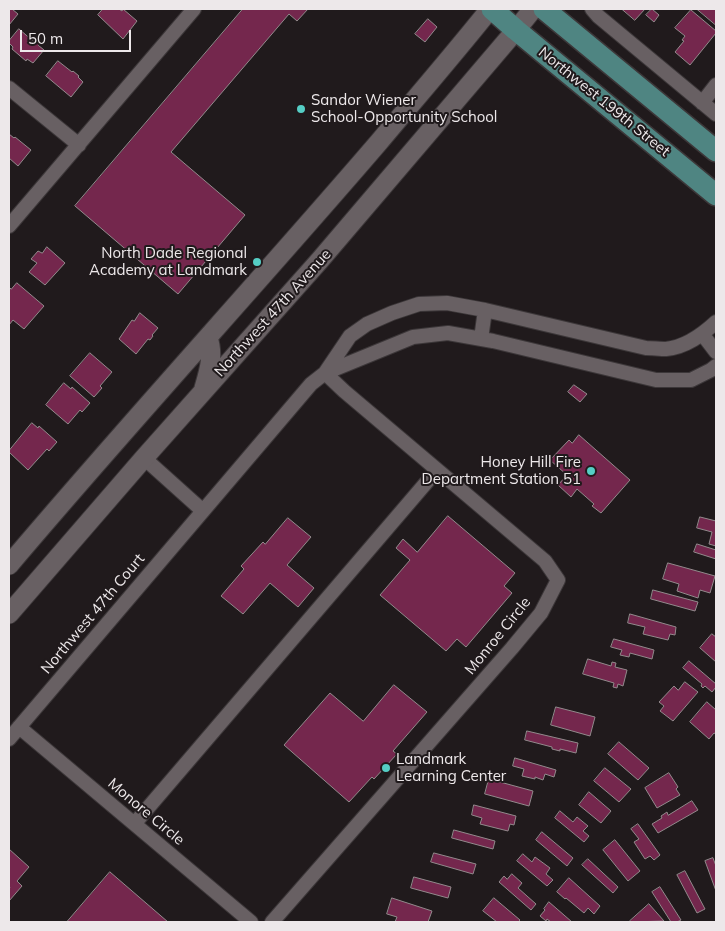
<!DOCTYPE html>
<html>
<head>
<meta charset="utf-8">
<style>
  body { margin:0 }
  #map { position:relative; width:725px; height:931px; overflow:hidden; background:#201a1c; font-family:Mulish,sans-serif }
  canvas { display:block }
  .frame { position:absolute; inset:0; border:10px solid #ede8ea; pointer-events:none }
  .scale { position:absolute; left:20px; top:30px; width:111px; height:22px; box-sizing:border-box; border:2px solid #ede8ea; border-top:0; padding-left:6px; font-size:15px; line-height:18px; white-space:nowrap; color:#ede8ea; -webkit-text-stroke:4px #201a1c; paint-order:stroke }
</style>
</head>
<body>
<div id="map">
<canvas width="725" height="931"></canvas>
<div class="frame"></div>
<div class="scale">50 m</div>
</div>
<script>
const ctx = document.querySelector('canvas').getContext('2d');
ctx.lineJoin = 'round';
function paint(path, color) {
  ctx.fillStyle = color;
  ctx.fill(path, 'evenodd');
}
function stroke(path, color, width, dash) {
  ctx.strokeStyle = color;
  ctx.lineWidth = width;
  ctx.lineCap = dash ? 'butt' : 'round';
  ctx.setLineDash(dash || []);
  ctx.stroke(path);
}
function label(font, color, halo, rows, align = 'center') {
  ctx.font = font + ' Mulish,sans-serif';
  ctx.lineWidth = 4;
  ctx.setLineDash([]);
  ctx.textBaseline = 'middle';
  ctx.strokeStyle = halo;
  ctx.fillStyle = color;
  for (const [text, x, y, turn = 0] of rows) {
    ctx.save();
    ctx.translate(x, y);
    ctx.rotate((+turn || 0) * Math.PI / 180);
    ctx.textAlign = isNaN(turn) ? turn : align;
    if (halo) ctx.strokeText(text, 0, 0);
    ctx.fillText(text, 0, 0);
    ctx.restore();
  }
}
const building = new Path2D(`
  M9,9H12L18,14L9,25Z
  M103,9H119L122,11L123,9L137,21L123,39L98,15Z
  M243,9H308L297,21L289,14L171,152L245,215L178,294L75,206Z
  M622,9H645L635,20Z
  M652,9L659,15L654,22L646,15Z
  M697,9H716V25Z
  M691,10L716,31V33L690,65L675,52L684,41L682,40L685,36L675,28Z
  M428,19L437,27L425,42L415,34Z
  M19,29L33,41L34,39L39,44L38,45L44,50L33,63L27,59L26,61L12,49L13,47L9,43V41Z
  M58,61L72,72L73,71L79,76L78,77L83,82L71,97L46,76Z
  M9,134L14,138L15,137L31,150L18,166L9,158Z
  M47,247L65,263L45,285L29,272L37,263L31,259L38,251L42,253Z
  M17,283L44,306L24,329L13,320L9,325V287L11,289Z
  M140,313L158,328L152,335L153,336L150,340L148,339L136,354L119,339L132,320L134,321Z
  M90,353L112,372L100,386L102,388L94,397L70,376Z
  M64,383L71,389L72,387L90,403L82,412L80,410L68,424L46,405Z
  M574,385L587,394L580,402L568,392Z
  M32,423L38,428L39,426L57,442L49,451L47,449L28,470L9,452V451Z
  M579,435L630,480L601,513L592,506L594,504L577,489L571,497L558,485L567,475L550,460L569,440L572,443Z
  M448,516L515,573L504,586L512,593L466,647L457,639L446,651L380,595L410,560L396,548L403,539L417,552Z
  M700,517L716,521V546L709,544L712,532L697,528Z
  M288,518L311,537L287,565L314,588L298,607L270,583L243,614L221,596L244,569L241,566L263,542L265,544Z
  M697,544L716,550V559L694,552Z
  M668,563L715,576L710,593L700,590L698,598L677,591L679,584L663,579Z
  M653,590L698,602L695,611L651,599Z
  M630,614L676,627L675,635L670,634L668,640L643,634L645,627L628,623Z
  M712,634L716,637V662L700,648Z
  M614,639L654,650L652,659L630,653L629,657L620,655L622,650L611,647Z
  M588,659L611,666L612,662L616,663L615,667L627,670L623,686L618,684L617,688L613,687L614,683L583,674Z
  M689,661L716,684V687L712,692L705,686L703,688L701,686L702,684L683,668Z
  M685,682L698,692L673,721L660,711L664,706L659,702L674,686L678,690Z
  M394,685L427,712L393,751L397,754L374,779L372,777L349,802L284,745L330,693L363,721Z
  M707,702L716,710V734L714,733L709,739L690,722Z
  M556,707L595,717L590,736L551,725Z
  M527,731L578,743L576,753L560,749V751L552,749V747L525,740Z
  M619,742L649,768L638,780L608,754Z
  M515,758L556,770L554,777L545,774L543,780L535,777V779L522,776L524,769L513,766Z
  M605,768L631,789L619,802L594,781Z
  M669,773L678,787L676,789L680,795L657,808L645,788Z
  M489,779L533,791L529,806L485,794Z
  M589,792L611,811L601,823L579,805Z
  M692,801L698,810L658,833L652,824L662,818L661,816L667,812L668,815Z
  M474,805L516,816L514,825L510,824L508,831L480,824L482,818L472,815Z
  M560,811L573,822L577,817L588,826L583,831L589,836L584,842L555,818Z
  M638,824L660,855L654,860L650,856L645,859L634,842L639,839L631,829Z
  M454,830L495,841L493,849L452,838Z
  M542,832L573,858L567,866L536,840Z
  M615,840L640,871L628,881L603,850Z
  M9,849L29,867L17,881L22,886L9,901V889L10,887L9,886Z
  M434,853L476,864L473,874L431,862Z
  M523,854L532,862L535,857L550,868L546,874L553,880L547,886L517,861Z
  M713,858L716,866V891L705,861Z
  M588,859L618,887L613,893L582,865Z
  M685,871L705,909L697,913L677,875Z
  M110,872L168,922H67Z
  M512,874L522,883L518,888L536,904L531,910L499,882L504,876L507,879Z
  M414,877L451,887L448,898L411,888Z
  M569,878L600,906L594,914L588,908L584,913L566,898L565,899L557,892Z
  M660,887L681,920L677,922H671L652,892Z
  M392,898L432,911L428,922H395L397,917L387,914Z
  M494,898L520,920L518,922H497L483,911Z
  M549,902L572,922H551L547,919L546,921L540,916L545,910L544,909Z
  M649,904L664,921L631,922L630,921Z`);
paint(building, '#74274d');
stroke(building, '#928a8c', 1);
const minor = new Path2D(`
  M592,9L598,16L716,114
  M9,88L79,145
  M702,103L716,85
  M9,226L194,9
  M703,335L716,352
  M481,339L485,310
  M325,373L350,336L367,324L392,313L419,304L447,303L485,310L646,348C652,348 660,349 666,349C686,347 702,335 716,322
  M144,458L203,511
  M19,727L251,922
  M9,739L311,384L325,373L413,337L448,333L493,341L656,380H691L711,370L716,366
  M135,823L437,470
  M272,922L512,648L541,613L558,580L545,561L344,391L325,373`);
const secondary = new Path2D(`
  M204,388C209,371 214,355 208,338
  M9,565C130,422 257,284 379,142C416,98 454,54 490,9
  M9,614L144,458L320,260L516,30L533,9`);
const primary = new Path2D(`
  M492,9L516,30L716,195
  M544,9L716,151`);
stroke(minor, '#3c3739', 16);
stroke(secondary, '#3c3739', 21);
stroke(primary, '#3c3739', 24);
stroke(minor, '#686063', 14);
stroke(secondary, '#686063', 19);
stroke(primary, '#4f8582', 21);
for (const [x, y, r, color] of [
  [301,109,5,"#55cec5"],
  [257,262,5,"#55cec5"],
  [591,471,5,"#55cec5"],
  [386,768,5,"#55cec5"]
]) {
  const dot = new Path2D();
  dot.arc(x, y, r, 0, 2 * Math.PI);
  ctx.fillStyle = color;
  ctx.fill(dot);
  stroke(dot, '#201a1c', 2);
}
label('15px', '#ede8ea', '#201a1c', [
  ["Sandor Wiener",311,100],
  ["School-Opportunity School",311,117],
  ["North Dade Regional",247,253,"right"],
  ["Academy at Landmark",247,270,"right"],
  ["Honey Hill Fire",581,462,"right"],
  ["Department Station 51",581,479,"right"],
  ["Landmark",396,759],
  ["Learning Center",396,776]
], 'left');
label('15px', '#ede8ea', '#201a1c', [
  ["Northwest 199th Street",604,102,39],
  ["Northwest 47th Avenue",273,313,-48],
  ["Northwest 47th Court",93,614,-50],
  ["Monroe Circle",498,636,-51],
  ["Monore Circle",146,812,40]
]);
</script>
</body>
</html>
